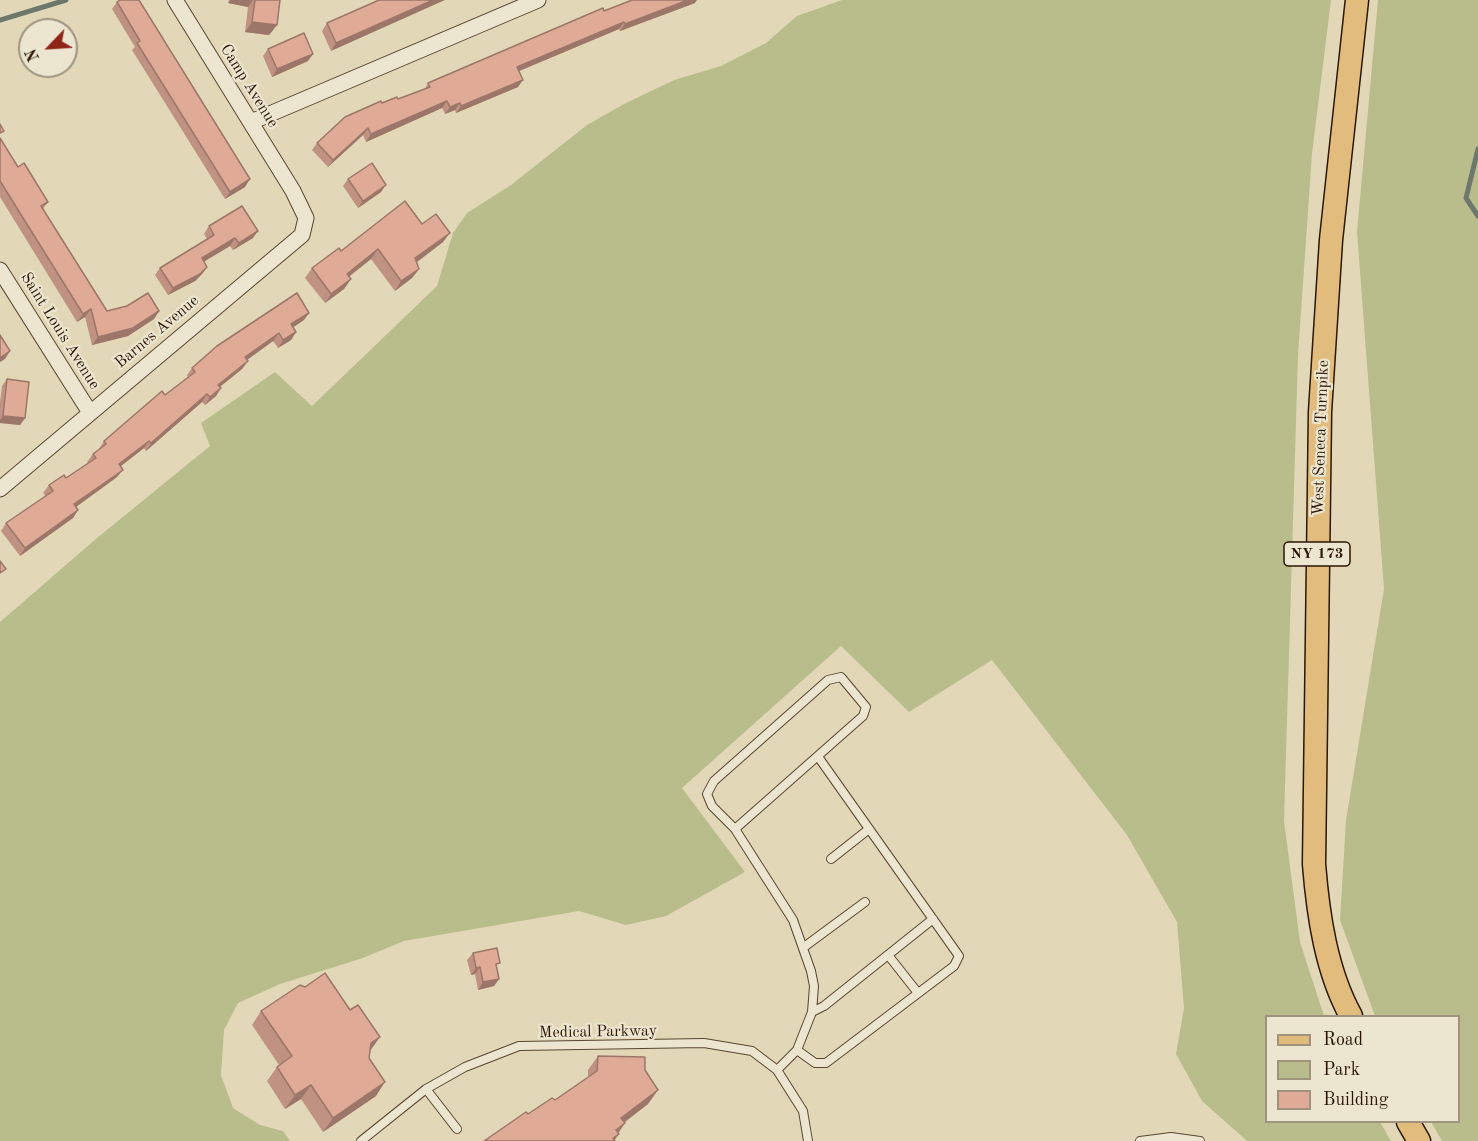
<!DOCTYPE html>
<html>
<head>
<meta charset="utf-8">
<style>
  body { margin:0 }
  #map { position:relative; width:1478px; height:1141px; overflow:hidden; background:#e2d8b8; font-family:"Old Standard TT",serif }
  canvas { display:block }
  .legend { position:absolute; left:1265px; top:1015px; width:195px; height:108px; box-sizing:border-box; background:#ece6d1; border:2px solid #9f937e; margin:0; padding:8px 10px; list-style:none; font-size:18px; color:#2b1602 }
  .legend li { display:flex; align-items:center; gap:12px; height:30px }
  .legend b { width:30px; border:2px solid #9f937e }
  .north { position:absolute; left:18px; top:18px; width:60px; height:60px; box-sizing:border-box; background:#ece6d1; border:2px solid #9f937e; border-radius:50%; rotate:245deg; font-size:16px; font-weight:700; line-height:24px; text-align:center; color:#2b1602 }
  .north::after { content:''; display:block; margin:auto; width:21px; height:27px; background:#8f2418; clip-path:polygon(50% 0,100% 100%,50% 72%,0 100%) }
</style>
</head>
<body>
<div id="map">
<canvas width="1478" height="1141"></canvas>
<ul class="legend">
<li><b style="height:8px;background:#e1bc7c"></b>Road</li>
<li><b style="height:16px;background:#b9bd8b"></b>Park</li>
<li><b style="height:16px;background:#dfaa96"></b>Building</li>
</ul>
<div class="north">N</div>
</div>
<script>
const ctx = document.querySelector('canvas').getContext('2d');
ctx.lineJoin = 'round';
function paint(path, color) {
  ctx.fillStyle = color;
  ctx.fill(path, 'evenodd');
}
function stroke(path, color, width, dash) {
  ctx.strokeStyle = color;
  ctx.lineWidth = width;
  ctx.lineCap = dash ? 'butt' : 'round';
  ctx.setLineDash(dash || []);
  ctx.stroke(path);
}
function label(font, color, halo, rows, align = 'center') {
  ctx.font = font + ' "Old Standard TT",serif';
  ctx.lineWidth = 4.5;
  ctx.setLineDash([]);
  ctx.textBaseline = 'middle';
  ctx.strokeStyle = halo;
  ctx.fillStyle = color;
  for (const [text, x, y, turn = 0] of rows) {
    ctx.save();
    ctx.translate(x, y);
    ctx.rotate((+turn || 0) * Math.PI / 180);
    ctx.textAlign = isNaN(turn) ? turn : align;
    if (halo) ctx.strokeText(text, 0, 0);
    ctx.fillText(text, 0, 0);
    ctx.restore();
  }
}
paint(new Path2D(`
  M842,0H1331L1312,154L1298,355L1284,821L1300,942L1324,1016H1266V1122H1380L1391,1141H1247L1202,1101L1176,1054L1184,1008L1177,922L1127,835L992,660L909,712L841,646L682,788L745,872L666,916L626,925L579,911L404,941L363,958L280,984L238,1003L224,1030L221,1075L233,1108L260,1125L283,1131L290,1141H0V622L97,538L210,446L201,423L275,372L312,406L437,286L453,233L467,213L511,185L587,125L624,104L674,80L721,66L766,43L797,16Z
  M1378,0H1478V1141H1442L1431,1122H1458V1016H1375L1340,920L1346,820L1384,589L1357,232Z`), '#b9bd8b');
stroke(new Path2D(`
  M0,20L66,0
  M1478,149L1466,198L1478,216`), '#6b786b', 5);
const lane = new Path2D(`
  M735,829L863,716L866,707L841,677L828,680L714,781L707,794L712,806L735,829L793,920L811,971L814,986L812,1012L797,1050L777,1070
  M831,859L869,829
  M804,947L865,902
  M888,955L918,993
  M812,1012L824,1006L933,919
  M797,1050L815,1063H826L954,966L959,956L819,758
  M426,1089L457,1129
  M361,1141L426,1089L465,1067L519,1046L704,1043L752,1051L777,1070L803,1111L808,1141
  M1140,1141L1171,1137L1200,1141`);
const street = new Path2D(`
  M251,122L538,0
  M0,270L89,411
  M0,489L302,235L306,218L293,191L175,0`);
const primary = new Path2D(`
  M1351,1016C1326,971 1318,914 1314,864L1320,412L1331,240L1357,0
  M1408,1122L1419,1141`);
stroke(lane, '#594630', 10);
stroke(street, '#594630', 17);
stroke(primary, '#2b1602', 25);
stroke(lane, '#ece6d1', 8);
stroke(street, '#ece6d1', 15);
stroke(primary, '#e1bc7c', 22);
paint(new Path2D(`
  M229,0H280L277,25L269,35L245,32L248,7L228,3Z
  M379,0L331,51L322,31L327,23Z
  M117,2L245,187L225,199L132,50L135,47L112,9Z
  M695,3L620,31L619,29L519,71L518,87L456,113L455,110L445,114L442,108L366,142L363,135L328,167L312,150L317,143L382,103L398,99L425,89L428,83L604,11Z
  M268,49L308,61L272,77L263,56Z
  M0,138L18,167L48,202L43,209L107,311H159L154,319L128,336L92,345L85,317L77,322L0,197Z
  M348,179L381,192L358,208L343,186Z
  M422,224L443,242L417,262L419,269L412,278L395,291L371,259L349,277L351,279L344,289L325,303L305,278L312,268L341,251Z
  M209,226L253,238L233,250L230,246L204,261L207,267L202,274L195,281L168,295L155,275L160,268L207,239L204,234Z
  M304,320L293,327L296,332L291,340L278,348L273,341L247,360L248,361L242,369L220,387L221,388L216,396L205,405L202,402L146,451L144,448L120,467L117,477L76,507L78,510L73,518L20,556L1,531L6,523L46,496L43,493L49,485L66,478L88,463L87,462L93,454L99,449L104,441L165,395L188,377L187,375L192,368Z
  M7,379L25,418L20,425L0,423V402L2,386Z
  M473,953L496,968L499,979L494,986L478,990L475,974L471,975L467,960Z
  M261,1011L370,1051L369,1058L376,1096L323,1132L301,1099L285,1109L267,1081L277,1067L279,1065L252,1025Z
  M598,1056L645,1070L648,1104L624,1123H625L614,1140L528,1114L555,1100L588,1077V1070Z`), '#c09281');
paint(new Path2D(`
  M231,0H253L248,7L228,3Z
  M433,0H445L331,51L336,43Z
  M688,0H697L695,3L620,31L625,24Z
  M252,22L277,25L269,35L245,32Z
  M624,22L619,29L512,74L517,67Z
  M313,54L308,61L272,77L277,69Z
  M523,80L518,87L456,113L461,106Z
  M447,101L442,108L366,142L371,134Z
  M460,103L455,110L445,114L450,107Z
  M368,128L363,135L328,167L333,160Z
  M250,179L245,187L225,199L230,192Z
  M386,185L381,192L358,208L363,201Z
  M258,231L253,238L233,250L239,243Z
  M450,233L443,242L409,268L415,258Z
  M235,238L230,246L197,266L202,258Z
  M378,249L371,259L340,283L347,274Z
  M207,267L202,274L195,281L168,295L173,288Z
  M419,269L412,278L395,291L401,281Z
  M351,279L344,289L325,303L331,294Z
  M91,309L85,317L77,322L83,314Z
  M159,311L154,319L128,336L92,345L98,337Z
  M309,313L304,320L286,332L291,324Z
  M296,332L291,340L278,348L283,340Z
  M279,333L273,341L240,365L245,357Z
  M10,351L5,359L0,362V358Z
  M248,361L242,369L213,392L218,385Z
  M221,388L216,396L205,405L210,397Z
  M207,394L202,402L146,451L151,443Z
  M3,416L25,418L20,425L0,423V420Z
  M149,441L144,448L113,472L119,464Z
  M123,470L117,477L69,512L74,504Z
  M78,510L73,518L20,556L25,548Z
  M480,967L475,974L471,975L476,968Z
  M499,979L494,986L478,990L483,982Z
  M380,1037L370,1051L371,1043Z
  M385,1082L376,1096L323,1132L333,1118Z
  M311,1085L301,1099L285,1109L295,1095Z
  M658,1090L648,1104L611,1132L621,1118Z
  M625,1123L616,1136L619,1134L614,1141H611L616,1130Z`), '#9c7769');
const building = new Path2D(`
  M120,0H139L250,179L230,192L137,43L140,41L117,2Z
  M255,0H280L277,25L252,22Z
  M379,0H433L336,43L327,23Z
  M632,0H688L625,24L624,22L517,67L523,80L461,106L460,103L450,107L447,101L371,134L368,128L333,160L317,143L345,117L381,101L382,103L397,97L398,99L430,87L428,83L603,8L604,11Z
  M304,33L313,54L277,69L268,49Z
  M0,124L4,131L0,133Z
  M0,138L18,167L24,163L48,202L41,206L107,311L127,306L148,293L159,311L133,328L98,337L91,309L83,314L0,181Z
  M372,163L386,185L363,201L348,179Z
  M405,201L422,224L436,214L450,233L415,258L419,269L401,281L378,249L347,274L351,279L331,294L312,268L339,248L341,251Z
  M242,206L258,231L239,243L235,238L202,258L207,267L200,274L173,288L160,268L214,235L209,226Z
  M297,293L309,313L291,324L296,332L283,340L279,333L245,357L248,361L218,385L221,388L210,397L207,394L151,443L149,441L119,464L123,470L74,504L78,510L25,548L6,523L53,491L49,485L64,475L66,478L96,458L93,454L106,444L104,441L162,391L165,395L195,372L192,368L217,346Z
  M0,335L10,351L0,358Z
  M7,379L29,382L25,418L3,416Z
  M0,561L6,569L0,573Z
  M497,948L500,963L496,964L499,979L483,982L480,967L476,968L473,953Z
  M325,973L350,1010L358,1005L380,1037L371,1043L369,1058L385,1082L333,1118L311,1085L295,1095L277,1067L292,1056L261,1011L300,985L305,987Z
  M598,1056L645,1057V1070L658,1090L621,1118L625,1123L616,1130L619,1134L613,1138L615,1141H484L526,1112L528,1114L552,1098L555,1100L597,1071Z`);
paint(building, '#dfaa96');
stroke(building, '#9c7769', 1.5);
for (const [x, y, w] of [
  [1317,554,66]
]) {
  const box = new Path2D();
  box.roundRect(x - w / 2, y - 12, w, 24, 4.5);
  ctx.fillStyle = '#ece6d1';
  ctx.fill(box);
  stroke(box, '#2b1602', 1.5);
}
label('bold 15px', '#2b1602', null, [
  ["NY 173",1317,554]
]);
label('16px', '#2b1602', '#ece6d1', [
  ["Camp Avenue",249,86,58],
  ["Saint Louis Avenue",60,331,58],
  ["Barnes Avenue",157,332,-40],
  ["West Seneca Turnpike",1321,438,-88],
  ["Medical Parkway",598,1032,-1]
]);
</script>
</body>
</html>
